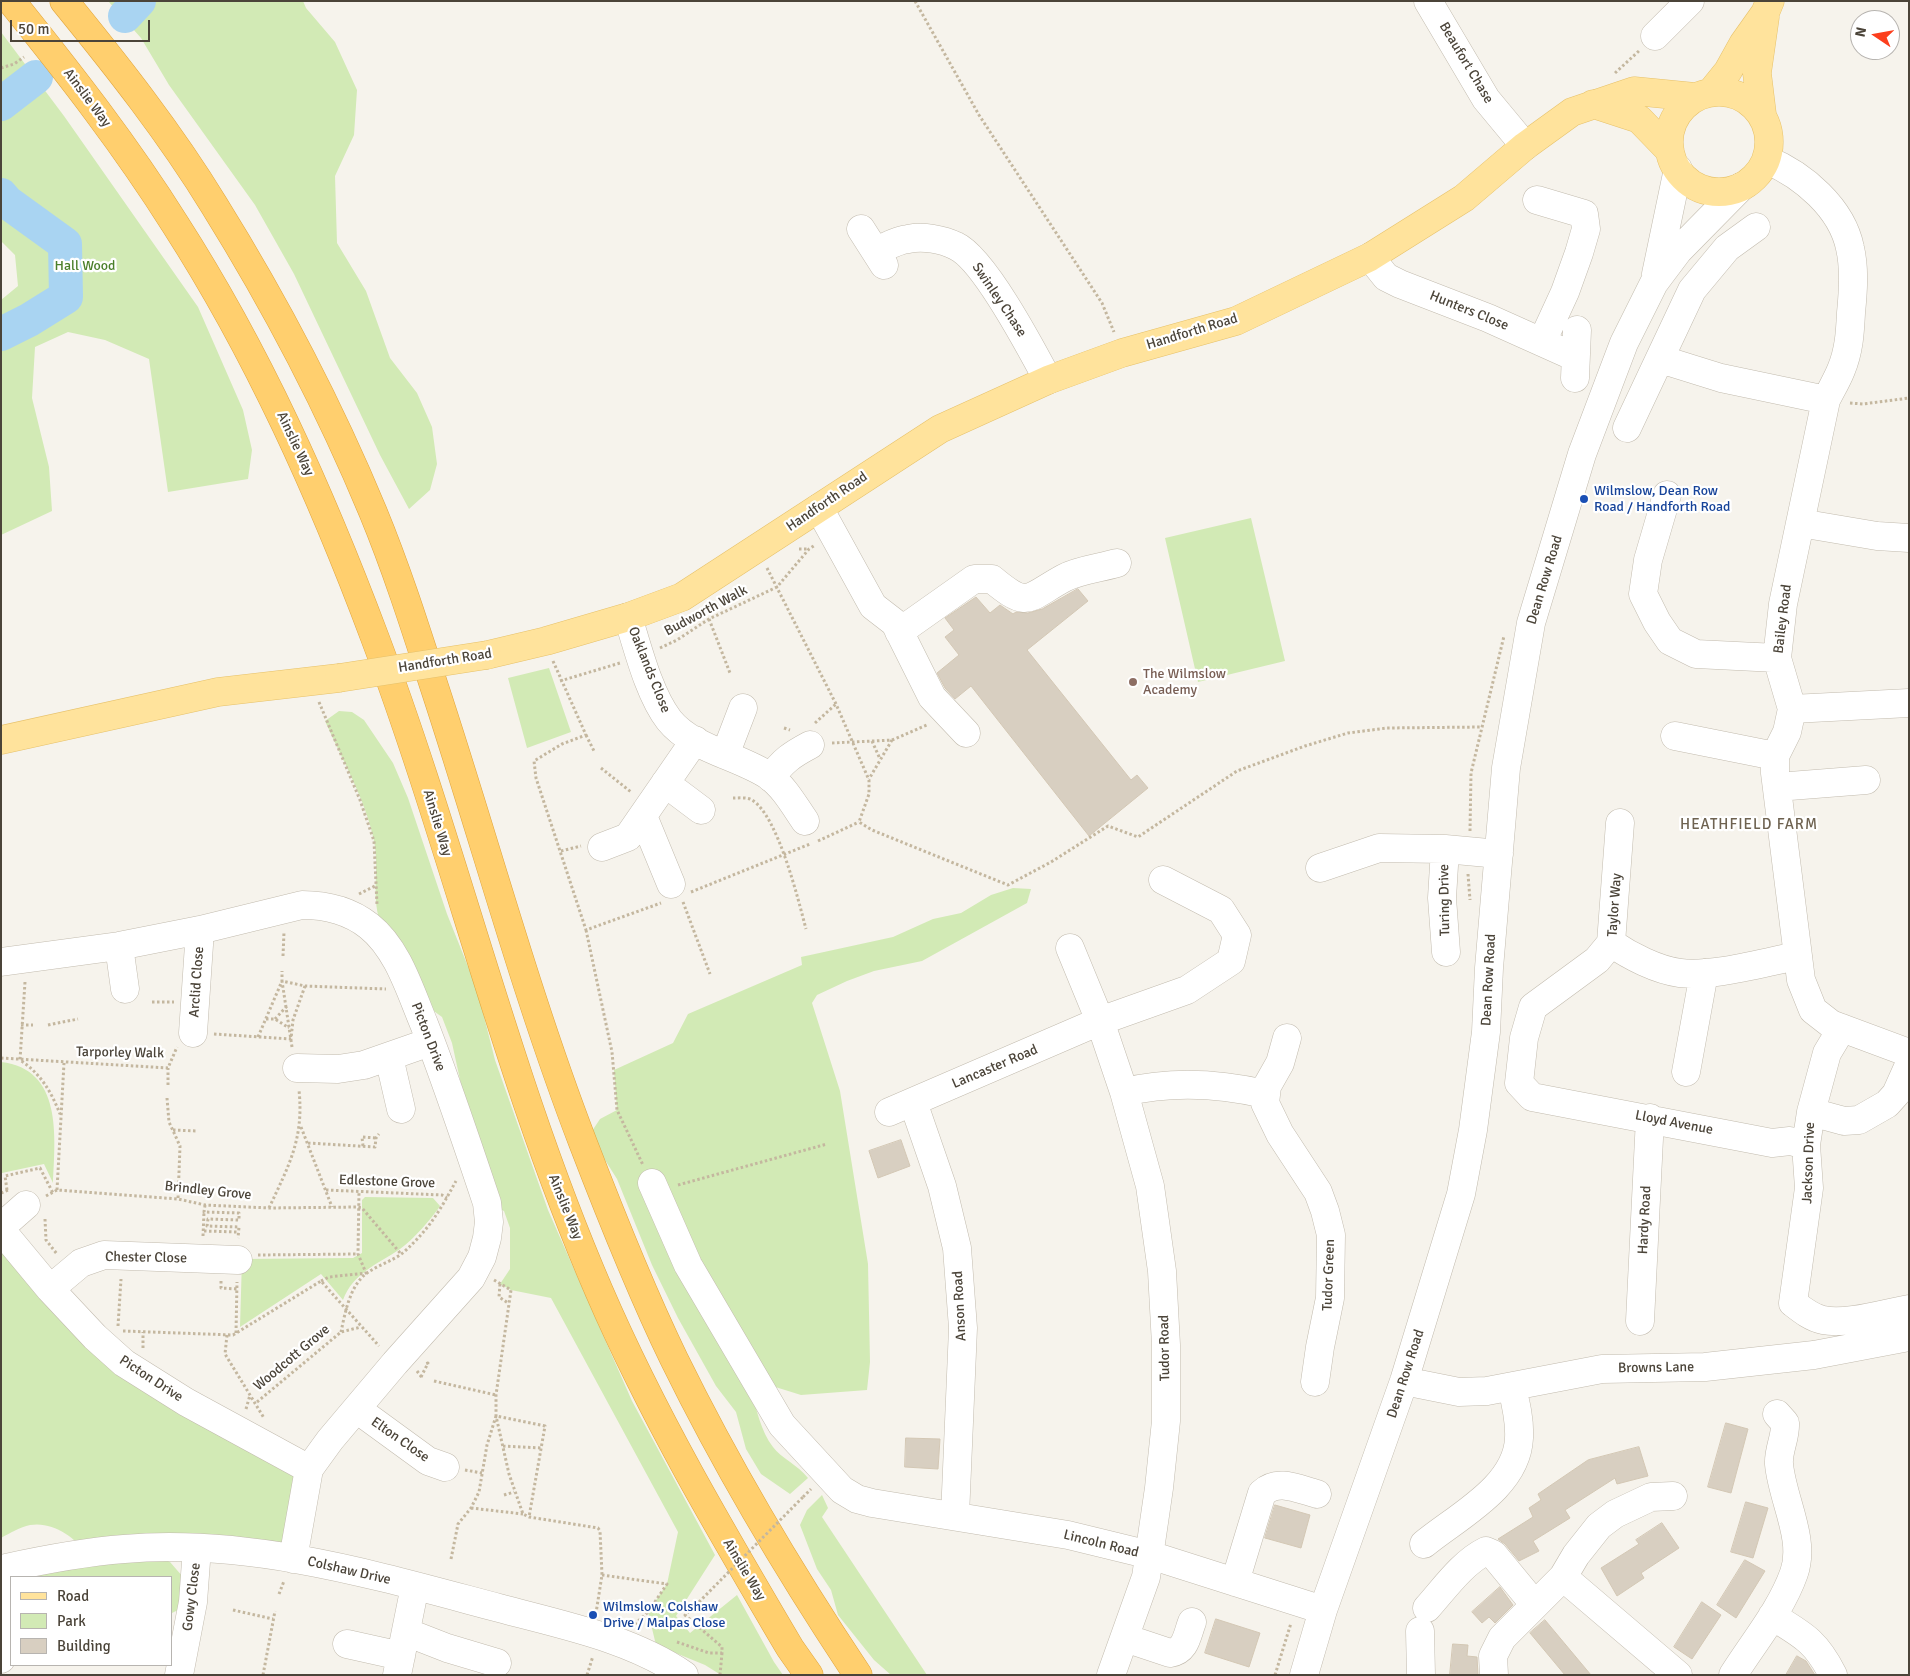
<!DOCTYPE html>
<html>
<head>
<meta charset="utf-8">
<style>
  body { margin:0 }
  #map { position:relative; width:1910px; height:1676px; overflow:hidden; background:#f6f3ec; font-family:Signika,sans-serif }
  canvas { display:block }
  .frame { position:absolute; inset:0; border:2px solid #4b4439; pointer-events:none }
  .legend { position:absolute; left:10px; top:1576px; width:162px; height:90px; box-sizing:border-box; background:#fff; border:1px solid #b7b4b0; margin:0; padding:6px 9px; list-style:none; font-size:15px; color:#4b4439 }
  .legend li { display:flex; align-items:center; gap:10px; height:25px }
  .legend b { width:25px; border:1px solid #b7b4b0 }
  .north { position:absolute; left:1850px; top:10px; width:50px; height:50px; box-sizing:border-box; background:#fff; border:1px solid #b7b4b0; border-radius:50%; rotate:282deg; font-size:14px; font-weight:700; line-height:20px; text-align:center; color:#4b4439 }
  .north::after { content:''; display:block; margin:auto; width:18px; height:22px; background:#fc3f1d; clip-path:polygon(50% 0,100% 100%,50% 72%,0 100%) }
  .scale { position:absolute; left:10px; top:20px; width:140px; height:22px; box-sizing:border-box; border:2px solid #4b4439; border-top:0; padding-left:6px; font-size:15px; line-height:18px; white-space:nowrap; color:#4b4439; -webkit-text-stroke:4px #fff; paint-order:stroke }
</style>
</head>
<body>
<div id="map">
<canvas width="1910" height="1676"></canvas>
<div class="frame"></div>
<ul class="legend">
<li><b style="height:6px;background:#ffe39c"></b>Road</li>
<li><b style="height:14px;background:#d2eab5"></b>Park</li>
<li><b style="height:14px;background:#d8cfc1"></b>Building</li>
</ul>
<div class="north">N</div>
<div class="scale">50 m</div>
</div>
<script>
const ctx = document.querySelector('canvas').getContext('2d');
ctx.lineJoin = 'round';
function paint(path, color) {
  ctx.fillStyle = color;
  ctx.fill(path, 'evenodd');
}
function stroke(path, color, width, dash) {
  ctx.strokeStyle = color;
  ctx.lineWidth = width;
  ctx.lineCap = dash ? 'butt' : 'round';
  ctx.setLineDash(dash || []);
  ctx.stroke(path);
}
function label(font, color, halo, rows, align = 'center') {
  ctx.font = font + ' Signika,sans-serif';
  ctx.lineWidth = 4.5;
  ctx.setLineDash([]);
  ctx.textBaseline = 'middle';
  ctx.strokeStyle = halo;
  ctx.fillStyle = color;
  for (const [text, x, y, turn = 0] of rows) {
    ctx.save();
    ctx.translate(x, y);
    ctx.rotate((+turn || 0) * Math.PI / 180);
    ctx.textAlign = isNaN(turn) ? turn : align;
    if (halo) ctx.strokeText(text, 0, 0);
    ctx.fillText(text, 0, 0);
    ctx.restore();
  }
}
paint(new Path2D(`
  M108,1H303L306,8L335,42L357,90L354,135L335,176L337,243L366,291L390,358L417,393L432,427L437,464L430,490L409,509L380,455L294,274L255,205L169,85L141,38Z
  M1,32L64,116L198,307L243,410L252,450L248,479L168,492L149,359L105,340L68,332L35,347L32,398L49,467L52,511L1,535V300L18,286L15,255L1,241Z
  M1251,518L1285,661L1198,682L1165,538Z
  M549,668L571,732L527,748L508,678Z
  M339,711L352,712L364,720L393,763L408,798L447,914L477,989L495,1060L548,1210L632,1401L715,1555L676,1616L690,1633L737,1595L774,1662L783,1675H721L705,1665L656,1645L648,1612L667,1584L678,1532L551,1298L511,1290L500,1284L510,1269V1228L504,1211L487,1203L452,1043L442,1017L431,1009C415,982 395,956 382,927C370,899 380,870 374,841C367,803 341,757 325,721Z
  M1013,888L1031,889L1027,903L922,961L874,971L847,981L817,995L812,1003L840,1091L868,1264L870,1362L867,1390L801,1395L769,1385L751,1389C756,1408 761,1432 773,1447C781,1458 798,1465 808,1478L790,1494L761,1474L746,1449L736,1412L716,1386L678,1318L652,1265L617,1179L593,1141L592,1131L600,1119L617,1110L614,1070L673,1043L688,1014L802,965L801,957L893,937L933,919L961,913L991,895Z
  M1,1062C63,1069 55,1137 53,1183L44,1164L2,1173V1184L1,1182Z
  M365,1197L433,1198L440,1206C433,1217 412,1241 400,1249C378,1264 353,1273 343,1300L321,1274L240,1327L242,1259L353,1258L362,1253V1200Z
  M1,1230L95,1337L309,1469L293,1559L86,1553C75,1537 52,1521 30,1525C20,1527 10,1533 1,1538Z
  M822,1495L828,1508L822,1517L927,1675H891L874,1660L838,1615L831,1590L817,1569L800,1525L807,1510Z
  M161,1558L170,1562L183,1577L178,1610L172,1613L171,1577H28L46,1570Z`), '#d2eab5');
stroke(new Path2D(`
  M125,16L139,1
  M1,104L36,77
  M1,195L7,202L65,244L66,297L29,320L1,334`), '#a9d4f2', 34);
const building = new Path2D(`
  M1078,589L1088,601L1027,650L1131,780L1137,775L1148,788L1089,836L971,686L955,699L945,688L937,673L959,655L945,637L954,630L945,618L976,597L990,613L1000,605L1013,614L1016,612L1028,613L1042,609Z
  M901,1140L910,1166L878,1178L869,1151Z
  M1726,1423L1748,1429L1731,1493L1708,1487Z
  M906,1438L940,1439L938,1469L905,1467Z
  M1639,1447L1648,1476L1617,1484L1615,1478L1565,1510L1570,1518L1533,1541L1539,1551L1519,1561L1505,1544L1498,1539L1533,1517L1529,1508L1541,1500L1538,1494L1588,1460Z
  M1746,1502L1768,1508L1753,1558L1731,1552Z
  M1275,1505L1310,1515L1301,1548L1265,1538Z
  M1662,1523L1679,1548L1641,1573L1644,1578L1617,1596L1601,1568L1639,1544L1636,1540Z
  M1745,1560L1765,1571L1736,1618L1717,1605Z
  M1500,1587L1513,1605L1495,1623L1489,1617L1482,1623L1472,1612Z
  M1702,1602L1721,1615L1692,1659L1674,1647Z
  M1216,1619L1260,1633L1249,1667L1205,1653Z
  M1545,1620L1591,1675H1565L1530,1633Z
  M1453,1644L1468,1645L1467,1656L1477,1657L1478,1675H1450Z
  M1797,1656L1806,1661L1815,1675H1786Z`);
paint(building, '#d8cfc1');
stroke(building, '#d3c7b4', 1);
const minor = new Path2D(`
  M1428,1L1486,99L1525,146
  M1655,36L1690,1
  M1767,160C1803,175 1842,208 1850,248C1855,269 1853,293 1851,313C1850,333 1849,351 1841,370C1837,380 1831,390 1826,400L1783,604L1777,658L1792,709L1787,732L1775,756V773L1801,980L1813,1010L1831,1024L1909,1053
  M1537,200L1584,214L1586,229L1579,253L1565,292L1542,342
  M861,229L884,265
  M876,251C886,247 897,240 908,239C923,236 942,239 956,246C984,259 1032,350 1048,380
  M1370,257L1386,277L1400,284L1488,318L1575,357
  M1656,274L1678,169
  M1660,359L1721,378L1826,400
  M1575,378L1577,330
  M1627,428L1692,290L1727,248L1756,227
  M1667,495L1648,560L1643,594L1657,622L1670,641L1696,654L1777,658
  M819,508L873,606L895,623L932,697L966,733
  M1800,523L1877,536L1909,538
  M628,617C638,649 649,694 669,720C692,749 739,756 769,776C784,787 794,805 805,821
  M899,632L974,579H992C1029,610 1027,598 1064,578C1079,570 1100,568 1117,563
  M1792,709L1909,703
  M1675,736L1775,756
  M725,755L743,708
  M771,778C782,761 793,754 810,745
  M665,783L701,810
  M1777,787L1866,780
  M643,816L671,884
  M1620,823L1611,943L1597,960L1533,1007L1524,1038L1519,1083L1532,1097L1772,1143L1790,1141L1806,1145
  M602,847L628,837L695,740
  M1445,849L1442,898L1446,952
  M1320,868L1379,848L1445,849L1499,854
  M1611,943C1630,956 1657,970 1680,973C1714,977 1764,962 1798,956
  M119,946L125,989
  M1070,948L1100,1021L1124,1092L1150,1186L1162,1271L1166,1345V1421L1159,1488L1146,1577L1111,1675
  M1,962L119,946L200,930L302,905C325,905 350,911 369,926C398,949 410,991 424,1024C447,1083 467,1143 487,1203L489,1222L487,1238L482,1257L471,1278L395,1363L330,1440L309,1469L293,1559
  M1842,1028L1827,1053L1811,1112L1806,1145L1809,1188L1793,1303C1802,1310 1812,1318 1823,1320C1847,1325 1885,1313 1909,1309
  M193,1033L200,930
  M1287,1038L1280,1063L1267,1086L1265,1103L1280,1134L1318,1192L1325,1211L1331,1235L1330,1298L1320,1347L1315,1382
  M389,1057L401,1109
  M297,1068L338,1069L364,1065L430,1042
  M1686,1072L1704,973
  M1124,1092C1170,1081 1218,1083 1265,1094
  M913,1102L942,1186L957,1248L963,1328L955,1516
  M889,1112L1100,1021L1187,990L1231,961L1237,935L1221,910L1163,880
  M1811,1112L1844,1121L1859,1120L1887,1104L1896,1094L1909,1065
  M652,1183L688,1265L782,1425L842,1490L857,1499L872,1503L1068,1535L1150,1555L1323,1610
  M1,1227L26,1205
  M1,1230L50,1289L95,1337L124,1363L186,1402L309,1469
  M50,1289L81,1263L104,1255L238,1260
  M1640,1321L1650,1118
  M1404,1381L1459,1392L1487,1391L1602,1369L1705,1367L1814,1355L1909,1337
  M358,1410L428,1461L445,1467
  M1424,1544C1458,1516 1517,1487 1519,1438C1520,1421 1516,1404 1512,1388
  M1,1569C42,1560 83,1552 124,1549C252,1538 378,1576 499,1608C562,1625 630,1638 684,1675
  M1563,1577L1678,1675
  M1235,1582L1262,1493C1278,1478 1298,1489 1317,1494
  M1427,1608C1444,1589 1463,1562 1486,1551L1493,1554L1535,1605
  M1772,1616C1803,1635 1816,1641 1833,1675
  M1420,1631L1421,1675
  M406,1632L447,1648L497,1663
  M1125,1638L1170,1653C1186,1651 1187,1635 1192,1622
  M347,1644L401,1656
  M1,1659C10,1627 12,1601 2,1569
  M179,1675L193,1602L197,1548
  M397,1675L415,1586
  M1304,1675L1323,1610L1404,1381L1461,1194L1473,1130L1486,1032L1489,968L1506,768L1531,623L1582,454L1624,343L1654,283L1678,251L1741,187
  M1494,1675L1493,1656L1502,1638L1563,1577L1576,1555L1599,1526L1615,1514L1651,1497L1673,1496
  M1733,1675C1753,1643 1781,1610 1794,1573C1806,1539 1782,1499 1779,1464C1778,1450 1786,1437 1785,1423L1777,1414`);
const major = new Path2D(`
  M1669 142a50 50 0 1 1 100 0a50 50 0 1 1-100 0Z
  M1711,92L1728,71L1743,44L1765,13L1770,1
  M1593,104L1639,119L1670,151
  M1762,114L1757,73L1765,17
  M487,655L546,641L628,617L682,597L940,429L1048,380L1122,353L1236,321L1370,257L1464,198L1525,146L1572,112L1634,91L1695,97
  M1,740L218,692L339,678`);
const highway = new Path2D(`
  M11,1C69,73 126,146 175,224C258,353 321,494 375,638C456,853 507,1079 599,1291C653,1416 721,1531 790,1648L809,1675
  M64,1C117,66 170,133 214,205C275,303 329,406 373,512C397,570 416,630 435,689C485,841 526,995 583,1143C611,1216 640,1289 674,1359C728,1469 790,1573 858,1675`);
stroke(minor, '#c2bbae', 29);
stroke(major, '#e6c16a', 29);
stroke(highway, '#e0a43c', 29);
stroke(new Path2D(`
  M915,1L979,115L1102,303L1114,332
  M1,68L14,64L24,57
  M1615,73L1640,50
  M1778,128L1779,142
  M1850,403L1863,404L1909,398
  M799,549H809
  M767,568L836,704L869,780V794L859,822L872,830L1008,885L1051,862L1108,826L1138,837L1237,771L1305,746L1348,733L1387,728L1482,727
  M709,619L730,673
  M660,648L677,640L709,619L777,587L809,549L815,545
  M553,661L586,735L562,744L534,761L536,778L586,930L661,903
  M560,681L620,663
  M319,702L360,800L374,841L377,905
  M815,723L836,704
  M784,728L790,730
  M586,735L594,751
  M892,740L927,725
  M872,741L880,759
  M832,743L892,740L869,779
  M601,768L631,792
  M733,798C739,798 747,797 752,800C778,816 798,899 806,929
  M1470,831L1471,773L1504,636
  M818,841L859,822
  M561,851L581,846
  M1468,874L1470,900
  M691,892L810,844
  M359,894L375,886
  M683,902L710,974
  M586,930L612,1052L617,1110L643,1165
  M283,956L284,932
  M25,982L20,1060C40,1073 51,1091 60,1114
  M152,1002H174
  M266,1019H275L289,1028
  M275,1019L287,1006
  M21,1025H33
  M48,1025L78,1019
  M214,1034L291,1039L293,1020L305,986
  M258,1037L282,981V971
  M292,1047L282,981L305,986L386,989
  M1,1058L168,1068L177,1047
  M168,1085V1068
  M167,1098L169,1122L180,1146L178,1199
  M301,1127L332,1207
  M173,1130L197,1131
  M308,1143L375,1147L376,1138L379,1134
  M363,1146L362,1137L376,1138
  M678,1185L827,1144
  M7,1190L5,1176L40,1168L53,1193
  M57,1190L64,1063
  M326,1190L442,1195L447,1198
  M1,1193L8,1190
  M46,1196L57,1190L178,1199L205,1205L269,1208L357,1207L362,1208L401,1254
  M205,1205L204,1212L239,1213V1220L208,1219L207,1226L239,1227L238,1238
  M269,1208C289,1165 304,1139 299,1090
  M45,1219L46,1240L57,1254
  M204,1231L238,1232
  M203,1236L204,1212
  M258,1255L358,1254
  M494,1280L511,1290L496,1395V1416L509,1474L523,1514L529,1517L598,1528L600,1531L602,1575L596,1613
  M221,1281V1288L237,1289
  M321,1281L329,1277L366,1273L358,1254L359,1191
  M500,1284L499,1297L508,1303
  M118,1326L121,1279
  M123,1331L233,1335L321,1281L379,1346
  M341,1332C345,1313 350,1285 367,1273C378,1265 393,1261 404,1252C430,1228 439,1212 456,1181
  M236,1333L237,1282
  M227,1335L225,1354L264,1418
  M143,1348V1332
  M417,1371L423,1379
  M421,1377L428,1363L425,1364
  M434,1381L496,1395
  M257,1402L341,1332L361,1327
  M246,1409L250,1395
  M503,1446L541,1448
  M465,1470L482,1473
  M504,1495L514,1492
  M803,1497L811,1489
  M471,1508L523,1514
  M451,1559L458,1524L471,1508L479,1492L487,1445L496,1416L545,1426L529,1517
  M602,1575L667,1584L648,1612L635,1624
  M279,1594L284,1581
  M233,1610L273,1619
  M677,1642L709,1653H722V1647L685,1615L699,1602
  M263,1675L275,1611
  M587,1675L593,1656
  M720,1675L722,1653
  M1275,1675L1291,1623`), '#c4b79f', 3, [2.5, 2.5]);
stroke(minor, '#fff', 28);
stroke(major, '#ffe39c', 28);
stroke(highway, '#ffcf6e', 28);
const majorBridge = new Path2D(`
  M339,678L487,655`);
stroke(majorBridge, '#e6c16a', 29, []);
stroke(new Path2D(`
  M699,1602L803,1497`), '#c4b79f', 3, [2.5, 2.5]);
stroke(majorBridge, '#ffe39c', 28);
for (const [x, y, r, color] of [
  [1584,499,5,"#1a4fb4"],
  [1133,682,5,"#8d6e63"],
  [593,1615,5,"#1a4fb4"]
]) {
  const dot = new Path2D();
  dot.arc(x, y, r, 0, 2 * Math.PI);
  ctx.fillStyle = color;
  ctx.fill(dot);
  stroke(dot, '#fff', 2);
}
label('14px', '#4b4439', '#fff', [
  ["Beaufort Chase",1466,63,59],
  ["Ainslie Way",87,98,53],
  ["Swinley Chase",999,300,56],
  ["Hunters Close",1469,311,22],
  ["Handforth Road",1192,332,-17],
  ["Ainslie Way",295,444,65],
  ["Handforth Road",827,502,-34],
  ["Dean Row Road",1545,580,-73],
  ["Budworth Walk",706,611,-28],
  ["Bailey Road",1783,619,-83],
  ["Handforth Road",445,661,-9],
  ["Oaklands Close",649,670,68],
  ["Ainslie Way",437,823,73],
  ["Turing Drive",1445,900,-91],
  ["Taylor Way",1615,905,-86],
  ["Dean Row Road",1489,980,-87],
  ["Arclid Close",197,982,-86],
  ["Picton Drive",428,1037,69],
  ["Tarporley Walk",120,1053,1],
  ["Lancaster Road",995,1067,-23],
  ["Lloyd Avenue",1674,1123,11],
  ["Jackson Drive",1809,1163,-88],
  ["Edlestone Grove",387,1182,2],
  ["Brindley Grove",208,1191,6],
  ["Ainslie Way",565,1207,68],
  ["Hardy Road",1645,1220,-87],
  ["Chester Close",146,1258,1],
  ["Tudor Green",1329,1275,-88],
  ["Anson Road",960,1306,-93],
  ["Tudor Road",1165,1348,-91],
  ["Woodcott Grove",292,1358,-40],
  ["Browns Lane",1656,1368,-1],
  ["Dean Row Road",1406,1374,-72],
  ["Picton Drive",151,1379,33],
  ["Elton Close",400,1440,35],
  ["Lincoln Road",1101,1544,14],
  ["Ainslie Way",744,1570,59],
  ["Colshaw Drive",349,1571,13],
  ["Gowy Close",192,1597,-83]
]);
label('14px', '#4a7f2a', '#fff', [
  ["Hall Wood",85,266]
]);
label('14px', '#164399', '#fff', [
  ["Wilmslow, Dean Row",1594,491],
  ["Road / Handforth Road",1594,507],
  ["Wilmslow, Colshaw",603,1607],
  ["Drive / Malpas Close",603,1623]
], 'left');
label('14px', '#785e54', '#fff', [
  ["The Wilmslow",1143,674],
  ["Academy",1143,690]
], 'left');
ctx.letterSpacing = '1px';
label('15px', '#6e6250', '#fff', [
  ["HEATHFIELD FARM",1749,825]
]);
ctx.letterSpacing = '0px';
</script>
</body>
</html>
